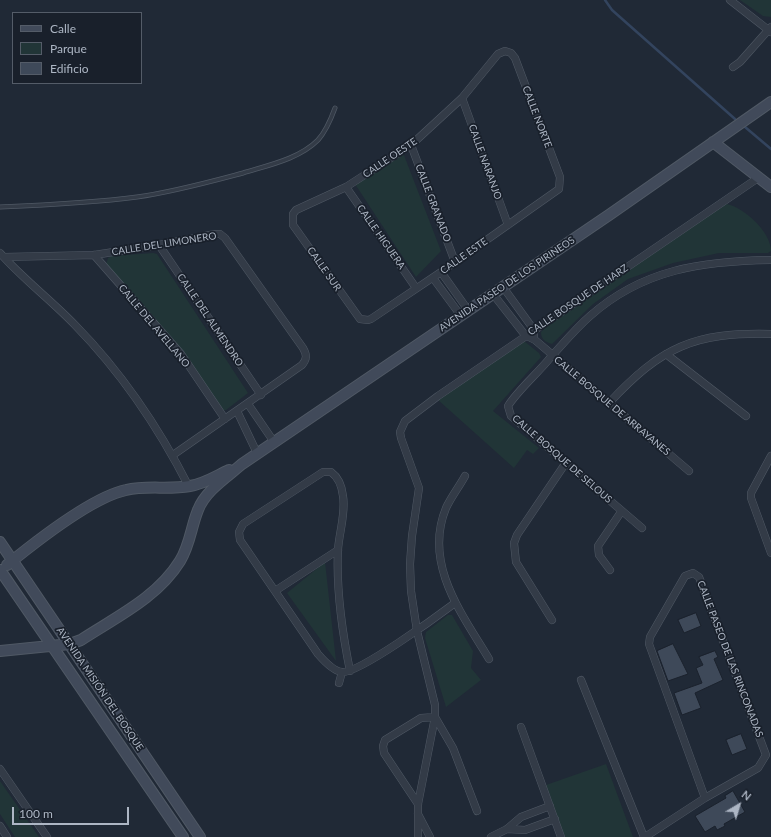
<!DOCTYPE html>
<html>
<head>
<meta charset="utf-8">
<style>
  body { margin:0 }
  #map { position:relative; width:771px; height:837px; overflow:hidden; background:#202936; font-family:Lato,sans-serif }
  canvas { display:block }
  .legend { position:absolute; left:12px; top:12px; width:130px; height:72px; box-sizing:border-box; background:#19202b; border:1px solid #545c68; margin:0; padding:5px 7px; list-style:none; font-size:12px; color:#adb6c4 }
  .legend li { display:flex; align-items:center; gap:8px; height:20px }
  .legend b { width:20px; border:1px solid #545c68 }
  .north { position:absolute; left:719px; top:785px; width:40px; height:40px; -webkit-text-stroke:3px #19202b; paint-order:stroke; rotate:38deg; font-size:11px; font-weight:700; line-height:16px; text-align:center; color:#adb6c4 }
  .north::after { content:''; display:block; margin:auto; width:14px; height:18px; background:#adb6c4; clip-path:polygon(50% 0,100% 100%,50% 72%,0 100%) }
  .scale { position:absolute; left:12px; top:807px; width:117px; height:18px; box-sizing:border-box; border:2px solid #adb6c4; border-top:0; padding-left:5px; font-size:12px; line-height:14px; white-space:nowrap; color:#adb6c4; -webkit-text-stroke:3px #19202b; paint-order:stroke }
</style>
</head>
<body>
<div id="map">
<canvas width="771" height="837"></canvas>
<ul class="legend">
<li><b style="height:5px;background:#414a5a"></b>Calle</li>
<li><b style="height:11px;background:#213537"></b>Parque</li>
<li><b style="height:11px;background:#3e4959"></b>Edificio</li>
</ul>
<div class="north">N</div>
<div class="scale">100 m</div>
</div>
<script>
const ctx = document.querySelector('canvas').getContext('2d');
ctx.lineJoin = 'round';
function paint(path, color) {
  ctx.fillStyle = color;
  ctx.fill(path, 'evenodd');
}
function stroke(path, color, width, dash) {
  ctx.strokeStyle = color;
  ctx.lineWidth = width;
  ctx.lineCap = dash ? 'butt' : 'round';
  ctx.setLineDash(dash || []);
  ctx.stroke(path);
}
function label(font, color, halo, rows, align = 'center') {
  ctx.font = font + ' Lato,sans-serif';
  ctx.lineWidth = 3.5;
  ctx.setLineDash([]);
  ctx.textBaseline = 'middle';
  ctx.strokeStyle = halo;
  ctx.fillStyle = color;
  for (const [text, x, y, turn = 0] of rows) {
    ctx.save();
    ctx.translate(x, y);
    ctx.rotate((+turn || 0) * Math.PI / 180);
    ctx.textAlign = isNaN(turn) ? turn : align;
    if (halo) ctx.strokeText(text, 0, 0);
    ctx.fillText(text, 0, 0);
    ctx.restore();
  }
}
paint(new Path2D(`
  M740,0H771V17L763,16Z
  M402,150L441,251L416,277L355,184Z
  M726,204C744,207 771,232 771,251L768,253H719L673,263L628,279L593,304L552,344C545,342 541,339 541,332L545,328Z
  M153,253L157,254L248,393L226,410H221L165,330L106,265L108,258L112,256Z
  M524,341L539,353L541,357L493,411L539,448L533,454L527,450L514,468L437,399Z
  M325,562L336,661L287,593Z
  M448,615H452L473,651L471,668L481,680L446,707L425,638L426,632Z
  M606,764L633,837H565L546,785Z
  M0,781L39,837H15L0,814Z`), '#213537');
stroke(new Path2D(`
  M605,0L612,10L735,119
  M745,127L771,149`), '#33445e', 2.5);
const building = new Path2D(`
  M696,613L701,626L684,633L678,620Z
  M673,644L688,674L668,681L657,651Z
  M715,651L718,657L714,659L723,680L695,693L701,708L682,715L674,693L702,683L696,668L703,665L699,657Z
  M741,734L747,749L732,755L726,740Z
  M733,791L745,812L724,824L725,826L717,830L715,826L705,832L695,816L726,798L725,796Z`);
paint(building, '#3e4959');
stroke(building, '#1b222d', 1);
const lane = new Path2D(`
  M0,207C46,205 91,203 137,197C173,192 209,182 243,173C269,165 299,159 318,140C326,131 331,119 335,108`);
const street = new Path2D(`
  M730,0L771,32
  M505,51L511,53L515,58L560,177L559,189L441,272L371,319L368,320L360,319L293,225V214L296,210L346,187L411,145L462,98L498,54Z
  M733,67L740,62L771,27
  M462,98L508,225
  M411,145L455,262
  M346,187L416,288
  M159,245L261,395
  M0,253C23,279 51,300 75,325C121,372 159,428 189,487
  M94,255L181,354L225,419
  M4,257L94,255L159,245L215,234H220L225,238L303,348C307,355 307,359 302,365L173,455
  M441,272L468,310
  M433,278L461,316
  M503,287L534,330V335
  M493,294L525,335L535,340L689,471
  M666,354L746,416
  M609,403C661,347 694,332 771,334
  M248,404L274,442
  M237,411L257,453
  M771,456L751,493V498L771,553
  M465,476C459,487 451,497 446,508C423,564 462,614 489,659
  M642,528L511,416L508,406C518,390 538,373 550,358C563,344 575,329 590,316C643,269 703,261 771,260
  M610,570L599,555L598,546L621,512
  M275,591L338,550
  M552,620L516,562L514,543L517,535L565,464
  M350,671C342,631 336,591 338,550C339,533 346,513 343,496C342,487 338,477 331,472H323L243,524L239,532L240,540L318,654C324,661 333,671 342,672C358,674 439,615 455,603
  M581,680L644,837
  M339,683L342,672
  M521,727L561,837
  M0,769L47,837
  M418,804L384,753L383,746L385,740L421,718L435,717L453,748L477,811
  M418,814L430,837
  M0,826L7,837
  M507,829L525,830L555,819
  M418,837V804L435,717V705L417,631L411,591L410,564L412,536L419,488L401,438L400,432L405,421L438,396L758,178
  M491,837L507,829L521,817L550,806
  M645,837L705,798L758,768L766,755L699,577L693,573L685,576L650,637L649,644L705,798`);
const secondary = new Path2D(`
  M713,142L771,187
  M0,542L200,837
  M7,565C34,543 93,497 126,490C147,485 168,490 190,486C204,484 216,476 229,470
  M0,570L183,837
  M0,651L70,644L81,640C116,617 157,598 180,561C190,545 191,527 198,510C205,491 227,477 242,464L609,215L771,102`);
stroke(lane, '#505965', 5);
stroke(street, '#505965', 8);
stroke(secondary, '#505965', 12);
stroke(lane, '#333b47', 3.5);
stroke(street, '#333b47', 7);
stroke(secondary, '#414a5a', 10);
label('10px', '#adb6c4', '#19202b', [
  ["CALLE NORTE",537,117,69],
  ["CALLE OESTE",390,158,-34],
  ["CALLE NARANJO",485,162,70],
  ["CALLE GRANADO",433,203,69],
  ["CALLE HIGUERA",381,237,55],
  ["CALLE DEL LIMONERO",164,244,-9],
  ["CALLE ESTE",464,256,-35],
  ["CALLE SUR",324,269,55],
  ["AVENIDA PASEO DE LOS PIRINEOS",507,284,-34],
  ["CALLE BOSQUE DE HARZ",578,300,-34],
  ["CALLE DEL ALMENDRO",210,320,56],
  ["CALLE DEL AVELLANO",154,326,50],
  ["CALLE BOSQUE DE ARRAYANES",612,406,40],
  ["CALLE BOSQUE DE SELOUS",562,459,41],
  ["CALLE PASEO DE LAS RINCONADAS",730,659,69],
  ["AVENIDA MISIÓN DEL BOSQUE",100,689,56]
]);
</script>
</body>
</html>
